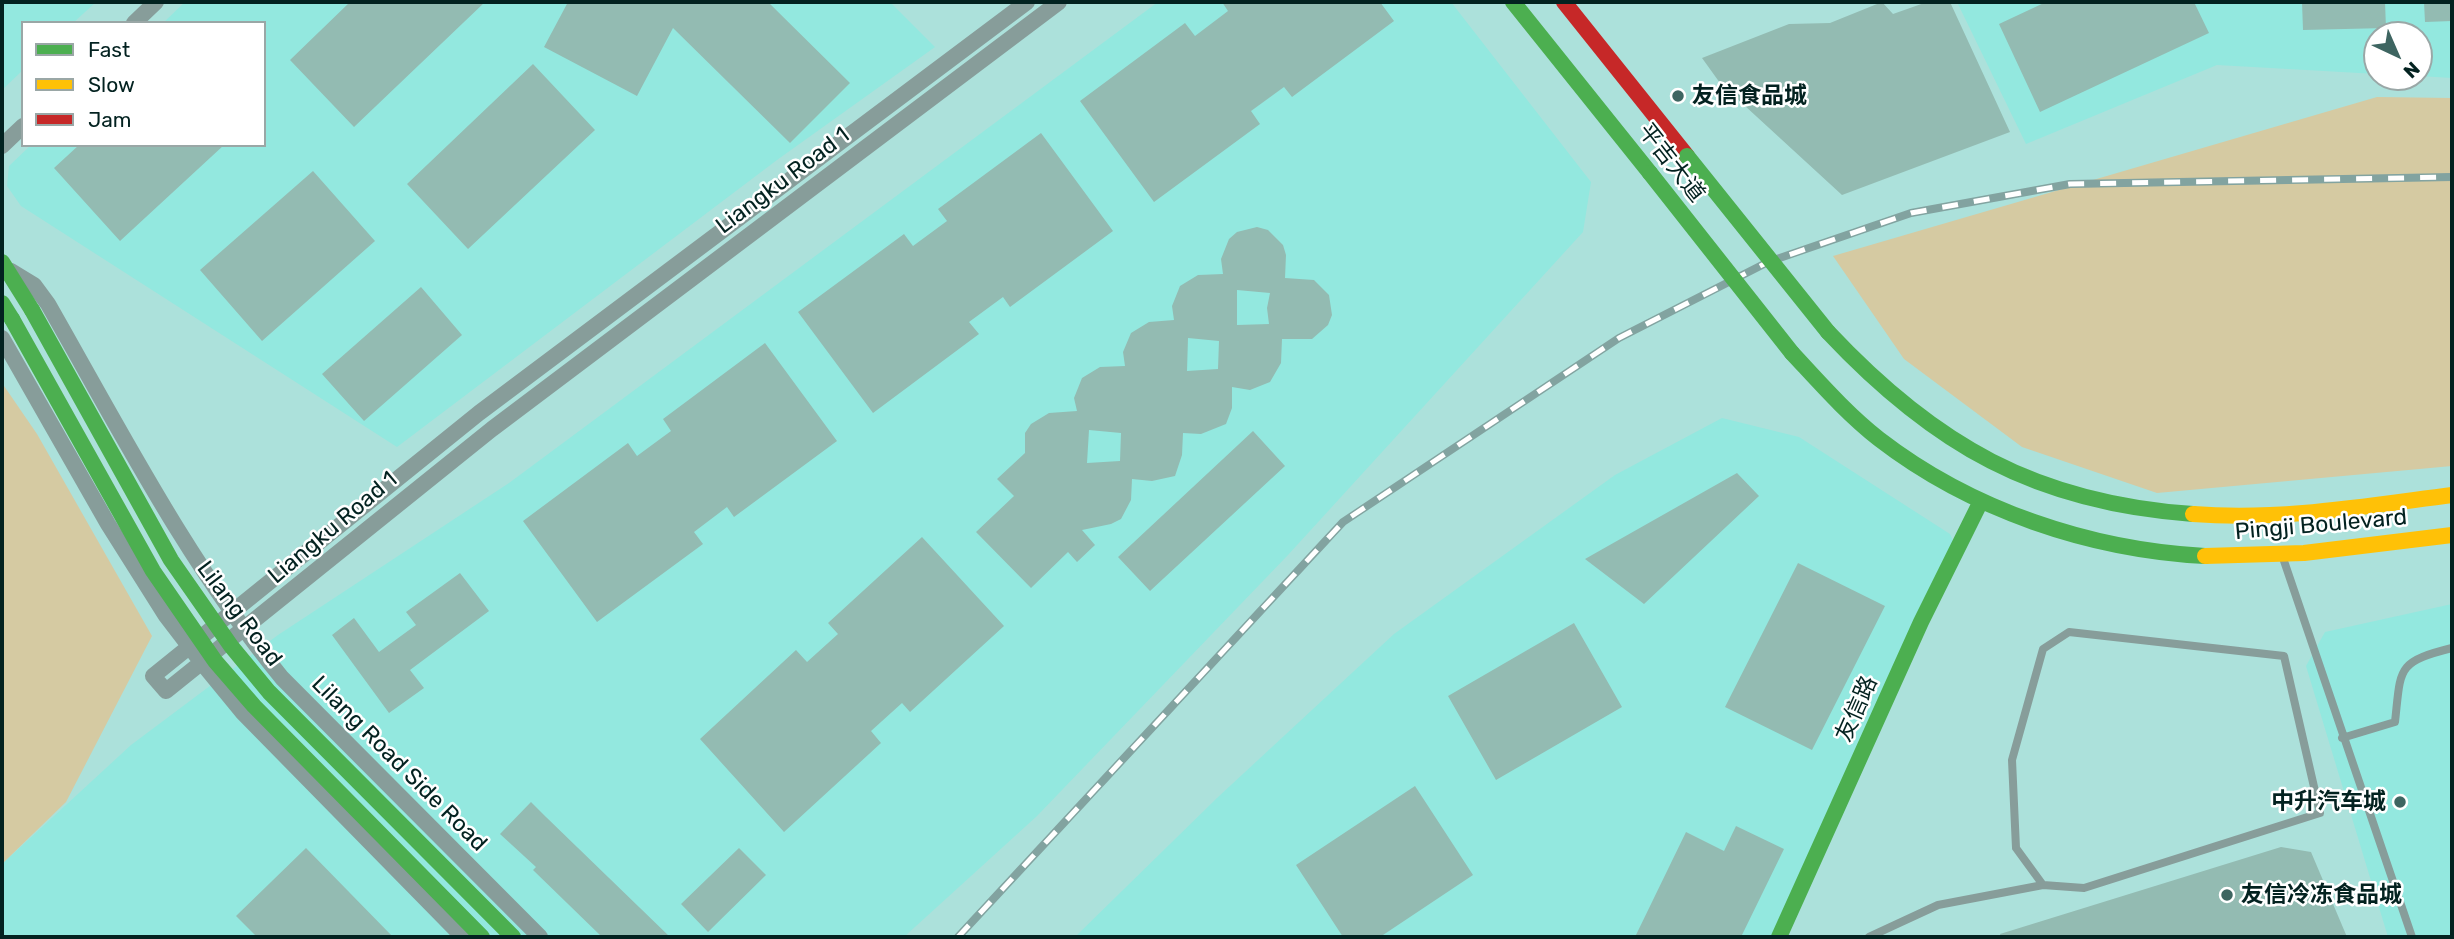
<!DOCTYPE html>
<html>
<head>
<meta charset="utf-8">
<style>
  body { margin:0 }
  #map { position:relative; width:2454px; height:939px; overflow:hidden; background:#ace1db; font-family:Rubik,sans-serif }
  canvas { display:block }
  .frame { position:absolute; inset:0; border:4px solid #032220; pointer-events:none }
  .legend { position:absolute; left:21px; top:21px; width:245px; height:126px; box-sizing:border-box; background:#fff; border:2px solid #9aa7a6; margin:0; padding:9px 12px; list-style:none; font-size:21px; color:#032220 }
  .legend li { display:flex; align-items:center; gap:14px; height:35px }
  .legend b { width:35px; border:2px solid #9aa7a6 }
  .north { position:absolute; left:2363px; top:21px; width:70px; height:70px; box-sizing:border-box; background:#fff; border:2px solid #9aa7a6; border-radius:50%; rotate:136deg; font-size:19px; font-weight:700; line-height:28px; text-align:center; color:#032220 }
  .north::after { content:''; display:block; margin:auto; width:24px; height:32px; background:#3e6561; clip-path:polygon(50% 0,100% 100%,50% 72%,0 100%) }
</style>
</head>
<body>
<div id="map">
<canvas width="2454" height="939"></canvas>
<div class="frame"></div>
<ul class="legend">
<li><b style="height:9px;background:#4caf50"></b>Fast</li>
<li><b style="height:9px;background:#ffc107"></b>Slow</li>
<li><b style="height:9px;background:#c62828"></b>Jam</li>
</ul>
<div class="north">N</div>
</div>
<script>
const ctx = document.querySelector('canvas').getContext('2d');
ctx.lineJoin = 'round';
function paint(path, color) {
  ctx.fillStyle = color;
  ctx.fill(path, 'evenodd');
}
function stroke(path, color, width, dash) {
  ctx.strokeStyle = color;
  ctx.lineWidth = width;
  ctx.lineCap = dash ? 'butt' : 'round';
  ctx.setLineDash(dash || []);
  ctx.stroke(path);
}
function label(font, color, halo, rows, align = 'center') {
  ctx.font = font + ' Rubik,"Noto Sans SC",sans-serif';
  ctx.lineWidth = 5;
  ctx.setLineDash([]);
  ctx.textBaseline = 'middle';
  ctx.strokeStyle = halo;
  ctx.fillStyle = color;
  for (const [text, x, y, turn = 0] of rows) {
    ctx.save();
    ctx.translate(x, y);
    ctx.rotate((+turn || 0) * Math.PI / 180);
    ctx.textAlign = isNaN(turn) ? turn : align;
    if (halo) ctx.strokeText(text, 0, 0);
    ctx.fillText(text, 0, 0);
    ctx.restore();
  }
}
paint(new Path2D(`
  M2,2H96L73,23H23V70L2,90Z
  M185,2H890L935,47L777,160L397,447L21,206L7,186L9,166L31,145H264V23H163Z
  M1158,2H1451L1591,182L1583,232L1288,555L1037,816L904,937H2V864L131,745L278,635L509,483Z
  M1957,2H2452V78L2419,76V35H2377V74L2217,65L2026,144Z
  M1722,418L1799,437L1950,534L1957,549L1776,937H1075L1217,798L1394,634L1615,475Z
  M2452,604V937H2388L2306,666L2325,632Z`), '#93e8df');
paint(new Path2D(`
  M2377,97L2452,98V466L2157,493L2022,447L1904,359L1833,256Z
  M2,383L37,434L152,636L66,802L2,864Z`), '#d5caa2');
paint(new Path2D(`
  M350,2H485L354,127L290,60Z
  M568,2H768L850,83L790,143L673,28L637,96L544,47Z
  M1222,2H1380L1394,21L1292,97L1284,87L1251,111L1260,124L1154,202L1080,101L1185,23L1195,36L1228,11Z
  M1882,2L1893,14L1927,2H1950L2010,132L1842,195L1720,83L1702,58L1789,24L1830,23Z
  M2046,2H2194L2209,33L2040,112L1999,24Z
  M2302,2H2385L2386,28L2303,30Z
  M2424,2H2452V21L2425,22Z
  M533,64L595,130L468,249L407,184Z
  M1041,133L1113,231L1010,307L1003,297L969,322L979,334L873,413L798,312L904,234L913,246L947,221L938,209Z
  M79,145H224L120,241L54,168Z
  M313,171L375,241L262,341L200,270Z
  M1257,227L1268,230L1283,245L1286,255L1285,278L1314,280L1329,295L1332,315L1328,325L1312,339H1282L1281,363L1270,382L1250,390L1232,387V408L1226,424L1201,434L1183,433L1182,455L1175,476L1152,481L1132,479L1131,500L1121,519L1111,524L1082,530L1095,545L1077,562L1068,552L1031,588L976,532L1014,496L997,479L1025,453V433L1031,424L1049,413L1077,411L1074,398L1082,378L1100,367L1125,366L1123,352L1131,333L1149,322L1174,320L1172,306L1180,286L1198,275L1223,274L1221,259L1229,239L1237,232ZM1237,290L1270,293L1267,308L1269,324L1237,325ZM1188,338L1219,341L1218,369L1187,371ZM1089,430L1121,433L1120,461L1087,463Z
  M421,287L462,335L364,421L322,374Z
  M765,343L837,441L734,517L727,507L694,532L703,544L597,622L523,521L628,443L637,456L671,431L663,419Z
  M1253,431L1285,466L1150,591L1118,557Z
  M1737,473L1759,496L1644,604L1585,559Z
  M922,537L1004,626L910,712L902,703L871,731L881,743L784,832L700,739L796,650L807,662L838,634L828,623Z
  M1798,563L1885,606L1812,750L1725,707Z
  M460,573L489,611L410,670L424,688L389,713L332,635L354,618L379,652L416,625L406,612Z
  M1574,623L1622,707L1496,780L1448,696Z
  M1415,786L1473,875L1380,937H1343L1296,865Z
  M531,802L546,817L670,937H602L533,870L536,867L500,834Z
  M1736,826L1784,849L1741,937H1635L1686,832L1724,851Z
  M2281,847L2311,852L2347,937H2001L2000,934Z
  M306,848L393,937H257L236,916Z
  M739,848L766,875L708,932L681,904Z`), '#93bbb2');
stroke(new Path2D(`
  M2283,558L2412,937
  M2069,632L2284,656L2320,813L2084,888L2043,885L2016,848L2012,760L2043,649Z
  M2342,738L2395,722C2401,668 2396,662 2452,648
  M1869,937L1938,905L2043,885`), '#879d9a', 8);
stroke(new Path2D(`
  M1027,2L479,413L153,676L166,691L492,429L1059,2
  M134,23L156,2
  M2,146L23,126
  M11,271L34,285L48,304C121,432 188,563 282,678L540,937
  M2,338L108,524L166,616L202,663L243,713L463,937`), '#879d9a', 16);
stroke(new Path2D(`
  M1513,2L1650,173
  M2,262L32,310
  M2,303L12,319
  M1828,332C1934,445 2036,503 2193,514
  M1792,353C1820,383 1847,414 1879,439C1971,510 2090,550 2205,556
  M1779,937L1921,622L1981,501`), '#4caf50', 16);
stroke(new Path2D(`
  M2193,514C2280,521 2366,506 2452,495
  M2205,556L2304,553L2452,535`), '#ffc107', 16);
stroke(new Path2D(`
  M1564,2L1687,156`), '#c62828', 16);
const rail = new Path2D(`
  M958,937L1343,522L1619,338L1768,262L1911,213L2070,184L2452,177`);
stroke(rail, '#82a3a0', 8);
stroke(rail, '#fff', 5, [16]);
stroke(new Path2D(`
  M1687,156L1828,332
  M1650,173L1792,353
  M32,310L171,560L231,646L269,692L513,937
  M12,319L153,571L215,661L254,706L482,937`), '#4caf50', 16);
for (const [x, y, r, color] of [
  [1678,96,7,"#3e6561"],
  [2400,802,7,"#3e6561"],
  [2227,895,7,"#3e6561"]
]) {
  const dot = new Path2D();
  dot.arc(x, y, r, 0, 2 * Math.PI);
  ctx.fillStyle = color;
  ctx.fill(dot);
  stroke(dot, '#fff', 2.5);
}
label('bold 23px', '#032220', '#fff', [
  ["友信食品城",1692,96],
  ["中升汽车城",2386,802,"right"],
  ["友信冷冻食品城",2241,895]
], 'left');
label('23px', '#032220', '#fff', [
  ["平吉大道",1671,163,52],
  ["Liangku Road 1",783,181,-37],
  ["Pingji Boulevard",2321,525,-5],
  ["Liangku Road 1",333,528,-40],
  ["Lilang Road",239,614,53],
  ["友信路",1857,709,-66],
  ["Lilang Road Side Road",399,764,45]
]);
</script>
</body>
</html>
